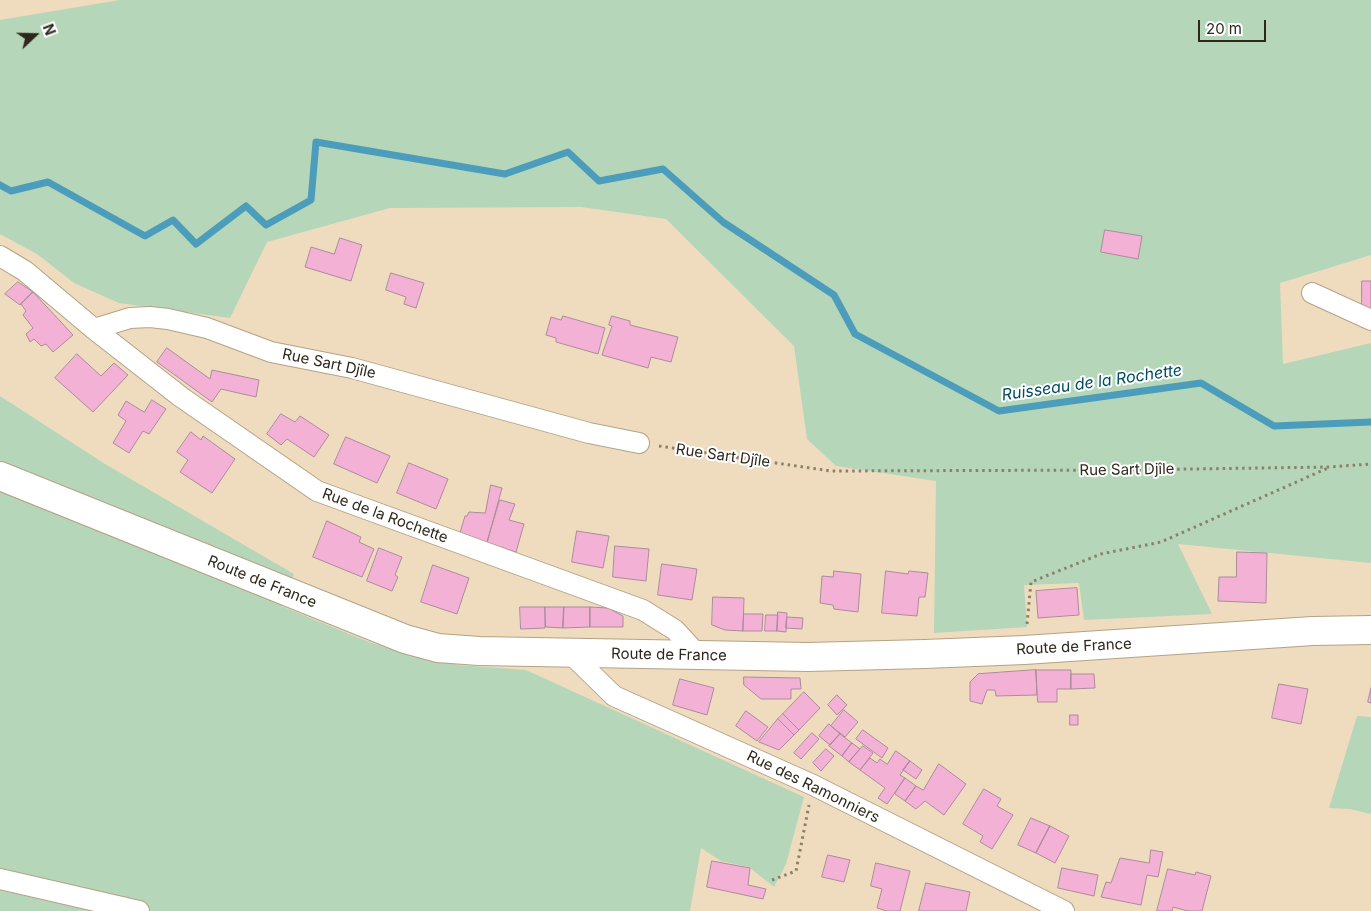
<!DOCTYPE html>
<html>
<head>
<meta charset="utf-8">
<style>
  body { margin:0 }
  #map { position:relative; width:1371px; height:911px; overflow:hidden; background:#efdcbf; font-family:Inter,sans-serif }
  canvas { display:block }
  .north { position:absolute; left:10px; top:10px; width:50px; height:50px; -webkit-text-stroke:4px #fff; paint-order:stroke; rotate:69deg; font-size:14px; font-weight:700; line-height:20px; text-align:center; color:#2e271b }
  .north::after { content:''; display:block; margin:auto; width:18px; height:22px; background:#2e271b; clip-path:polygon(50% 0,100% 100%,50% 72%,0 100%) }
  .scale { position:absolute; left:1198px; top:20px; width:68px; height:22px; box-sizing:border-box; border:2px solid #2e271b; border-top:0; padding-left:6px; font-size:15px; line-height:18px; white-space:nowrap; color:#2e271b; -webkit-text-stroke:4px #fff; paint-order:stroke }
</style>
</head>
<body>
<div id="map">
<canvas width="1371" height="911"></canvas>
<div class="north">N</div>
<div class="scale">20 m</div>
</div>
<script>
const ctx = document.querySelector('canvas').getContext('2d');
ctx.lineJoin = 'round';
function paint(path, color) {
  ctx.fillStyle = color;
  ctx.fill(path, 'evenodd');
}
function stroke(path, color, width, dash) {
  ctx.strokeStyle = color;
  ctx.lineWidth = width;
  ctx.lineCap = dash ? 'butt' : 'round';
  ctx.setLineDash(dash || []);
  ctx.stroke(path);
}
function label(font, color, halo, rows, align = 'center') {
  ctx.font = font + ' Inter,sans-serif';
  ctx.lineWidth = 4;
  ctx.setLineDash([]);
  ctx.textBaseline = 'middle';
  ctx.strokeStyle = halo;
  ctx.fillStyle = color;
  for (const [text, x, y, turn = 0] of rows) {
    ctx.save();
    ctx.translate(x, y);
    ctx.rotate((+turn || 0) * Math.PI / 180);
    ctx.textAlign = isNaN(turn) ? turn : align;
    if (halo) ctx.strokeText(text, 0, 0);
    ctx.fillText(text, 0, 0);
    ctx.restore();
  }
}
paint(new Path2D(`
  M120,0H1371V255L1280,283L1283,364L1371,343V563L1178,544L1212,614L1084,620L1079,583L1024,585L1027,627L934,633L936,481L836,466L807,439L794,346L666,219L581,207L390,208L267,242L230,318L119,303L74,283L37,254L0,234V20Z
  M0,396L105,464L294,574L281,606L369,642L413,656L458,665L526,670L804,797L786,864L774,887L749,867L721,861L701,848L690,911H0Z
  M1357,716L1371,717V814L1350,809L1329,808Z`), '#b5d6b8');
stroke(new Path2D(`
  M0,185L11,191L48,182L145,236L173,220L196,244L246,206L266,225L311,200L316,142L505,174L568,152L599,181L663,169L723,222L834,295L855,334L999,411L1201,383L1274,426L1371,422`), '#4b9dbb', 7);
const building = new Path2D(`
  M1105,230L1142,236L1138,259L1101,252Z
  M340,238L362,245L351,281L305,267L311,247L334,254Z
  M391,273L424,283L416,308L404,304L406,297L386,290Z
  M1362,281H1371V310H1362Z
  M18,282L33,292L20,305L5,294Z
  M33,292L73,335L53,352L46,344L41,346L34,339L30,342L26,334L33,328L23,315L26,311L21,304Z
  M563,316L605,328L598,354L556,342V338L546,335L551,317L561,320Z
  M612,316L630,321V325L678,337L671,362L651,357L648,368L602,355L612,326L609,325Z
  M167,348L210,379L212,370L259,380L256,397L221,389L212,402L157,362Z
  M77,354L101,376L114,363L128,375L93,412L55,378Z
  M152,400L166,409L149,434L143,431L129,453L113,443L126,421L118,415L126,401L144,412Z
  M281,414L295,422L300,416L329,435L314,457L287,439L281,445L267,434Z
  M191,432L201,440L203,436L235,459L212,493L180,472L188,460L177,452Z
  M346,437L390,456L377,483L334,464Z
  M409,463L448,479L436,509L397,493Z
  M491,485L502,488L487,543L459,536L465,516H467L469,512L485,513Z
  M500,500L515,504L509,520L524,524L516,552L487,543Z
  M327,521L361,537L359,542L374,549L362,577L313,557Z
  M577,531L609,536L603,568L572,562Z
  M615,546L649,549L646,581L613,577Z
  M379,548L402,557L395,575L398,577L392,591L367,581Z
  M1237,552L1267,553L1266,603L1218,601L1219,577H1236Z
  M662,564L697,569L692,600L658,595Z
  M433,565L469,578L457,614L421,602Z
  M834,571L861,574L858,612L834,609L833,605L820,603L822,576L833,577Z
  M886,571L908,574L909,571L928,573L925,597H919L917,616L882,613Z
  M1077,588L1079,615L1038,618L1036,591Z
  M713,597L744,598L743,631L725,630L712,625Z
  M520,607H545V628L521,629Z
  M545,607H564L563,628L546,627Z
  M564,607H590V627L563,628Z
  M590,607L608,608L623,616V627H590Z
  M778,612L787,613L786,632L777,631Z
  M744,614H763L762,631H743Z
  M766,615H778L777,631H765Z
  M787,617L803,618L802,629L786,628Z
  M1036,670L1037,695L996,696L995,690H987L982,704L970,701V682L978,674Z
  M1036,670H1071V689H1057V702H1038Z
  M1071,674H1094L1095,688L1071,689Z
  M744,677L800,678L801,689H791V699H761L744,685Z
  M680,679L714,688L707,715L673,705Z
  M1279,684L1308,689L1301,724L1272,718Z
  M1371,688V703L1368,702Z
  M804,692L820,708L799,730L783,714Z
  M837,695L847,705L837,715L828,705Z
  M844,710L858,722L845,737L831,726Z
  M746,711L768,727L757,741L736,726Z
  M783,714L799,730L794,735L778,719Z
  M1070,715H1078V725H1070Z
  M778,719L794,735L779,750L759,742Z
  M829,724L840,734L830,745L819,736Z
  M863,730L888,748L882,758L856,739Z
  M812,733L819,739L801,759L794,753Z
  M840,734L852,743L842,756L829,746Z
  M852,743L860,749L849,762L842,756Z
  M863,746L873,753L860,770L849,762Z
  M826,749L834,756L821,771L813,763Z
  M896,751L910,761L900,775L905,778L887,804L878,798L885,788L860,770L870,758L877,763L880,759L887,764Z
  M910,761L922,770L916,779L903,770Z
  M939,764L966,784L944,815L925,801L916,809L905,801L916,786L923,790Z
  M905,778L916,786L905,801L895,794Z
  M984,789L1001,799L997,806L1013,815L992,849L980,842L983,836L963,824Z
  M1031,818L1050,826L1036,853L1018,845Z
  M1050,826L1069,836L1055,863L1036,853Z
  M1151,850L1163,852L1158,877L1147,875L1141,905L1101,897L1106,882L1111,883L1120,858L1149,863Z
  M828,855L850,860L844,882L822,877Z
  M712,861L750,868L748,885L766,889L763,899L707,887Z
  M876,863L910,871L900,911H887L877,908L882,889L871,886Z
  M1062,868L1098,875L1094,896L1058,888Z
  M1168,869L1195,875L1196,872L1211,876L1202,911H1188L1173,907L1172,911H1157Z
  M926,883L970,892L966,911H919Z`);
paint(building, '#f4b1d6');
stroke(building, '#ab8b9c', 1);
const street = new Path2D(`
  M0,256L25,271L94,329L181,397L317,491L643,610L675,630L699,656
  M1312,293L1371,320
  M94,329L130,318L150,317L168,319L207,328L271,352L352,368L589,433L639,443
  M571,654L614,696L813,785L1064,911
  M0,879L139,911`);
const secondary = new Path2D(`
  M0,476L405,639L438,648L479,651L808,657L925,654L1024,650L1313,631L1371,630`);
stroke(street, '#b4a286', 22);
stroke(secondary, '#b4a286', 30);
stroke(new Path2D(`
  M659,446L831,471L1123,470L1329,467L1371,464
  M1027,624L1031,582L1101,554L1161,542L1328,468
  M772,880L796,871L809,805`), '#8c806b', 3, [2.5, 4]);
stroke(street, '#fff', 20);
stroke(secondary, '#fff', 28);
label('15px', '#2e271b', '#fff', [
  ["Rue Sart Djîle",329,364,12],
  ["Rue Sart Djîle",723,456,8],
  ["Rue Sart Djîle",1127,470,-1],
  ["Rue de la Rochette",385,516,20],
  ["Route de France",262,582,22],
  ["Route de France",1074,647,-3],
  ["Route de France",669,655,1],
  ["Rue des Ramonniers",813,787,26]
]);
label('italic 16px', '#014c61', '#fff', [
  ["Ruisseau de la Rochette",1092,383,-8]
]);
</script>
</body>
</html>
